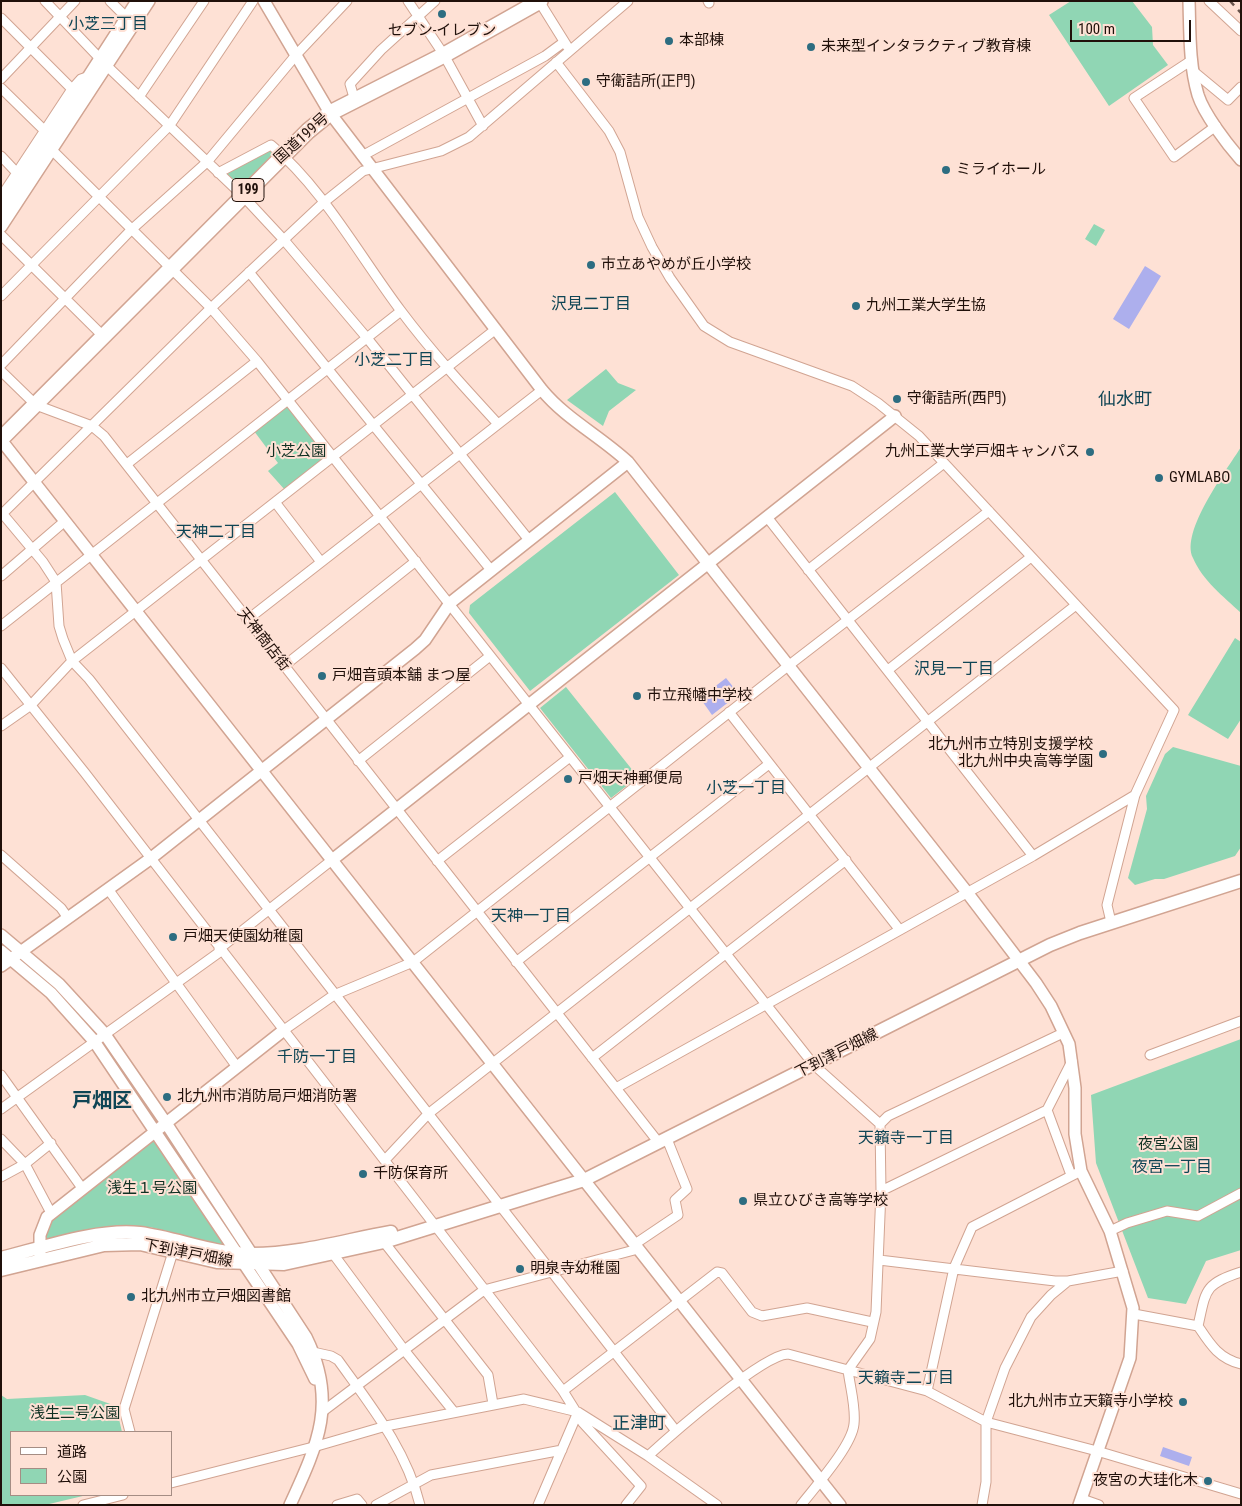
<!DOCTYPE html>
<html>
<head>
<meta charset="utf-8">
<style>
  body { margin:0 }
  #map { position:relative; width:1242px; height:1506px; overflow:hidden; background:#fee1d5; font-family:"Roboto Condensed","Noto Sans JP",sans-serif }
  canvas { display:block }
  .frame { position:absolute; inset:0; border:2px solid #20100a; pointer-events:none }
  .legend { position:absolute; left:10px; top:1431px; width:162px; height:65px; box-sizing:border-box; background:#fee1d5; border:1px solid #a58d84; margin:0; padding:6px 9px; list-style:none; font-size:15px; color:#20100a }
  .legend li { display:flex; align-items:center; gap:10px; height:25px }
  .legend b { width:25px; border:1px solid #a58d84 }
  .scale { position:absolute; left:1070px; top:20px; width:121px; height:22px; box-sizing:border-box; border:2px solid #20100a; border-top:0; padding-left:6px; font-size:15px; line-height:18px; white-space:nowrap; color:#20100a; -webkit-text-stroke:4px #fee1d5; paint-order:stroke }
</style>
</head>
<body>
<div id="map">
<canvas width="1242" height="1506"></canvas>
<div class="frame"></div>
<ul class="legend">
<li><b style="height:6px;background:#fff"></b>道路</li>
<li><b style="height:14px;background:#90d6b4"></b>公園</li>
</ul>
<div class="scale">100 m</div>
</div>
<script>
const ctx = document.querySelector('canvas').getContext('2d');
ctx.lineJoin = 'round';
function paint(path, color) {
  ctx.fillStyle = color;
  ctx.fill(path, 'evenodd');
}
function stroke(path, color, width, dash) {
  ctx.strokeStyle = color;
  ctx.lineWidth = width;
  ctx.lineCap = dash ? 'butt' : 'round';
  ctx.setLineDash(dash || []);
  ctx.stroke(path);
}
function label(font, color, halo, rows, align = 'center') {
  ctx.font = font + ' "Roboto Condensed","Noto Sans JP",sans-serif';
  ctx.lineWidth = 4;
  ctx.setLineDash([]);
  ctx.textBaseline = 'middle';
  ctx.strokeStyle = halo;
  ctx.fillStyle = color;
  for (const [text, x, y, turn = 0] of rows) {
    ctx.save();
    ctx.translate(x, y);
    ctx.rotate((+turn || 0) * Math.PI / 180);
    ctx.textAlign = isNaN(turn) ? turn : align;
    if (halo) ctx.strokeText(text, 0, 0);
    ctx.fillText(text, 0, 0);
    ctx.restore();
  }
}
paint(new Path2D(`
  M1071,1H1132L1152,27L1153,45L1168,65L1109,106L1049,15Z
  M270,149L277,155L243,188L227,174Z
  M1094,224L1105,230L1096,246L1085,239Z
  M606,369L618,383L636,390L609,411L603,426L567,400Z
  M287,407L327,456L285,490L268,471L278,463L254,431Z
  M1241,447V613C1223,596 1203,581 1193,558C1180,532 1226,471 1241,447Z
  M615,492L679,575L530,691L469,613L470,605Z
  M1235,638L1241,642V719L1228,739L1188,715Z
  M566,687L638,777L611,798L540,708Z
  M1173,747L1241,766V847L1235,856L1164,879H1155L1135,885L1128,878L1147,809L1146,796L1165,754Z
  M1241,1039V1250L1206,1261L1186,1304L1148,1298L1096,1163L1091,1095Z
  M162,1131L237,1249C205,1247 187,1236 158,1229C120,1220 81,1234 45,1242L44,1235L51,1219Z
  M1,1395L7,1399L85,1395L116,1406L122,1432H11V1495H87L45,1505H1Z`), '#90d6b4');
paint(new Path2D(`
  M1145,266L1161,276L1129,329L1113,319Z
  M726,678L739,694L712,715L700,698Z
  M1163,1447L1192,1457L1189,1466L1160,1456Z`), '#adafed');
const minor = new Path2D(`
  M45,1L107,66L243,196L284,240L367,338L529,540
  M110,1L127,18
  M408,1L444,55L483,126
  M539,1L567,46
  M708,1L709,3
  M1209,1L1241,31
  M1,18L72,89
  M1192,60L1134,98L1174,157L1216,126
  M556,62L609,131L620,152L638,217L652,247L670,278L704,326L730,342L852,386L878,403L919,436L1174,710L1135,795L1107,905L1111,922
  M1193,71L1228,100L1241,87
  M1,79L75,1
  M1,88L45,131
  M139,97L204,1
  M355,101L350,84L381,50L435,1
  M52,150L211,308L257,361L814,1065L880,1124L881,1191L876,1312L870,1339L848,1370C850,1387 856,1407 854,1424C852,1446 815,1487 801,1505
  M1,156L17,173
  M362,156L545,56L564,42
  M218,173L271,145C322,187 361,258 401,311C431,351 464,387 498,424
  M1,197L72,89L81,79L87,77
  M1,235L104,337
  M249,272L491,570
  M1,296L170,125L253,1
  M1,365L131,230L207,162L296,55L347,1
  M1,371L36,405L92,426L104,436L659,1143
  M127,464L257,361
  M275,502L321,562
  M1,512L43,562L56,582L59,626L63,639L72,661L89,679L676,1431
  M1,515L211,308L323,203L363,171L441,151L469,137L628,1
  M767,517L1033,856
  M808,570L944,463
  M1,576L65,521
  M247,620L542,390
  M1,626L401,311
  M284,666L416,561
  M1,668L85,773L563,1391L583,1423L641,1486L626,1505
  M888,670L1031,557
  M729,712L899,929
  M1,726L31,705L72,661L496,329
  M358,761L490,656
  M1,855L61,908L68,918
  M437,861L570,757
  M108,889L237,1067
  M219,949L332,860
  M516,962L769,764
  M284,1030L334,995L413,962L788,666L989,511
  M1150,1055L1241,1021
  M592,1058L846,860
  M1,1075L82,1188
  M616,1088L1033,856L1135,795
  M1,1109L221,951
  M1047,1110L1071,1175
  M880,1124L888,1116L1063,1033
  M1,1139L25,1164L51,1213
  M385,1160L428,1114L1076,605
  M1,1177L25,1164L51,1143
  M881,1191L1047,1110L1072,1061
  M1110,1231L1127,1223L1167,1211L1198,1216L1241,1193
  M384,1242L488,1375L493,1404
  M635,1244L678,1215L675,1200L687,1189L667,1139
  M334,1255L405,1351L454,1412
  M879,1260L1055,1281H1068L1123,1271
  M1134,1314L1198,1326C1210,1344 1218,1358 1241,1364
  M1198,1326C1206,1290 1204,1284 1241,1272
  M313,1352L331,1356L338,1360C371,1406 406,1449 420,1505
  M563,1391L717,1272L722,1273L752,1312L762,1316L807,1308L872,1322
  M927,1391L954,1268L972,1227L1081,1171
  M322,1412L484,1290L638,1249
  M130,1432L124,1409L173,1252
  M648,1456C671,1435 762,1355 788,1354L927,1391L986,1422L1097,1451L1241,1494
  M171,1483L317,1446L386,1426L524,1399L578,1412L648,1456L717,1505
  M1082,1499L1099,1505
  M83,1505L123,1495
  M337,1505L357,1499L362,1505
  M376,1505L431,1475L562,1450
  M538,1505L578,1412
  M982,1505L986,1482V1422L1005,1368L1031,1317L1051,1295L1068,1281`);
const tertiary = new Path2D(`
  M264,1L330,113L542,390C566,419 600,436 628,462L966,891L1036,983L1051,1006L1069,1044L1075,1088V1134L1081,1171L1110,1231L1133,1308L1130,1358L1079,1505
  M1189,1C1190,32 1189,64 1198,95C1204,114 1227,144 1241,160
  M1,212L137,1
  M1,227L149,1
  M1,440L840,1505
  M332,860L895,416
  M1,935L59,984L104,1033L166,1123L306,1337C338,1402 318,1444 290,1505
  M1,951L51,993L94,1041L298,1344L315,1379
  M1,966L150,859L415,649L425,640L450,603L628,462
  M40,1257V1235L47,1217L284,1030`);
const secondary = new Path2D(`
  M1,1258C41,1248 99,1228 140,1233C178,1238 213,1254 252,1254C300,1254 345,1240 391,1232
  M1,1270L104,1245L140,1244L217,1262L284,1264L384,1242L584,1180L1050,945L1080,933L1241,881`);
const trunk = new Path2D(`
  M1,439L308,131L330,113L444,55L540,1`);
stroke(minor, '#d1a492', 11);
stroke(tertiary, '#d1a492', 14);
stroke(secondary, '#d1a492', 15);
stroke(trunk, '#d1a492', 18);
stroke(minor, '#fff', 9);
stroke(tertiary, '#fff', 11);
stroke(secondary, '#fff', 12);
stroke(trunk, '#fff', 15);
stroke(new Path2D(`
  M1230,1L1241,13`), '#67534b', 2.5, [6, 6]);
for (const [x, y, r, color] of [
  [442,14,5,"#2d6d81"],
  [669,41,5,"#2d6d81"],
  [811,47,5,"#2d6d81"],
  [586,82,5,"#2d6d81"],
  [946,170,5,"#2d6d81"],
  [591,265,5,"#2d6d81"],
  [856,306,5,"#2d6d81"],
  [897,399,5,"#2d6d81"],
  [1090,452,5,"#2d6d81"],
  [1159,478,5,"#2d6d81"],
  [322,676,5,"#2d6d81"],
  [637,696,5,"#2d6d81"],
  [1103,754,5,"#2d6d81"],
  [568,779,5,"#2d6d81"],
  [173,937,5,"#2d6d81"],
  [167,1097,5,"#2d6d81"],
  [363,1174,5,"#2d6d81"],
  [743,1201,5,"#2d6d81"],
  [520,1269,5,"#2d6d81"],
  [131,1297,5,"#2d6d81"],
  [1183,1402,5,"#2d6d81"],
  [1208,1481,5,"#2d6d81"]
]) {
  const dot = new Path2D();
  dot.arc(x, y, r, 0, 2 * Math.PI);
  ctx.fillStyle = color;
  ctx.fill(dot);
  stroke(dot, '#fee1d5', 2);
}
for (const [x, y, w] of [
  [248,190,32]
]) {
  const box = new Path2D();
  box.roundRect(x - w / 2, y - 11.5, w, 23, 4);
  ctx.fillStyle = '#fee1d5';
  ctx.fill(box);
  stroke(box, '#20100a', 1);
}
label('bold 14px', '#20100a', null, [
  ["199",248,190]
]);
label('15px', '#20100a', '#fee1d5', [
  ["セブン-イレブン",442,31,"center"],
  ["本部棟",679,41],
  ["未来型インタラクティブ教育棟",821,47],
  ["守衛詰所(正門)",596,82],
  ["ミライホール",956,170],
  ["市立あやめが丘小学校",601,265],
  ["九州工業大学生協",866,306],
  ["守衛詰所(西門)",907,399],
  ["九州工業大学戸畑キャンパス",1080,452,"right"],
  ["GYMLABO",1169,478],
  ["戸畑音頭本舗 まつ屋",332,676],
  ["市立飛幡中学校",647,696],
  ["北九州市立特別支援学校",1093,745,"right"],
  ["北九州中央高等学園",1093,762,"right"],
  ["戸畑天神郵便局",578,779],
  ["戸畑天使園幼稚園",183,937],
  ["北九州市消防局戸畑消防署",177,1097],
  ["千防保育所",373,1174],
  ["県立ひびき高等学校",753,1201],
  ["明泉寺幼稚園",530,1269],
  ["北九州市立戸畑図書館",141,1297],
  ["北九州市立天籟寺小学校",1173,1402,"right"],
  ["夜宮の大珪化木",1198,1481,"right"]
], 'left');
label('15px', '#20100a', '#fee1d5', [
  ["国道199号",302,139,-42],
  ["天神商店街",263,640,52],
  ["下到津戸畑線",837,1054,-27],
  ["下到津戸畑線",188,1254,11]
]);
label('15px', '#103123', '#fee1d5', [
  ["小芝公園",296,452],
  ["夜宮公園",1168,1145],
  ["浅生１号公園",152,1189],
  ["浅生二号公園",75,1414]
]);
label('16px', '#0f4555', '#fee1d5', [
  ["小芝三丁目",108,25],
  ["沢見二丁目",591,305],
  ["小芝二丁目",394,361],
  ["天神二丁目",216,533],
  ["沢見一丁目",954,670],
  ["小芝一丁目",746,789],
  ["天神一丁目",531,917],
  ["千防一丁目",317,1058],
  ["天籟寺一丁目",906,1139],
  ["夜宮一丁目",1172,1168],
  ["天籟寺二丁目",906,1379]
]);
label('18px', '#0f4555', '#fee1d5', [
  ["仙水町",1125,400],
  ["正津町",639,1424]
]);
label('bold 20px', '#0f4555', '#fee1d5', [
  ["戸畑区",102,1102]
]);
</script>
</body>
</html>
